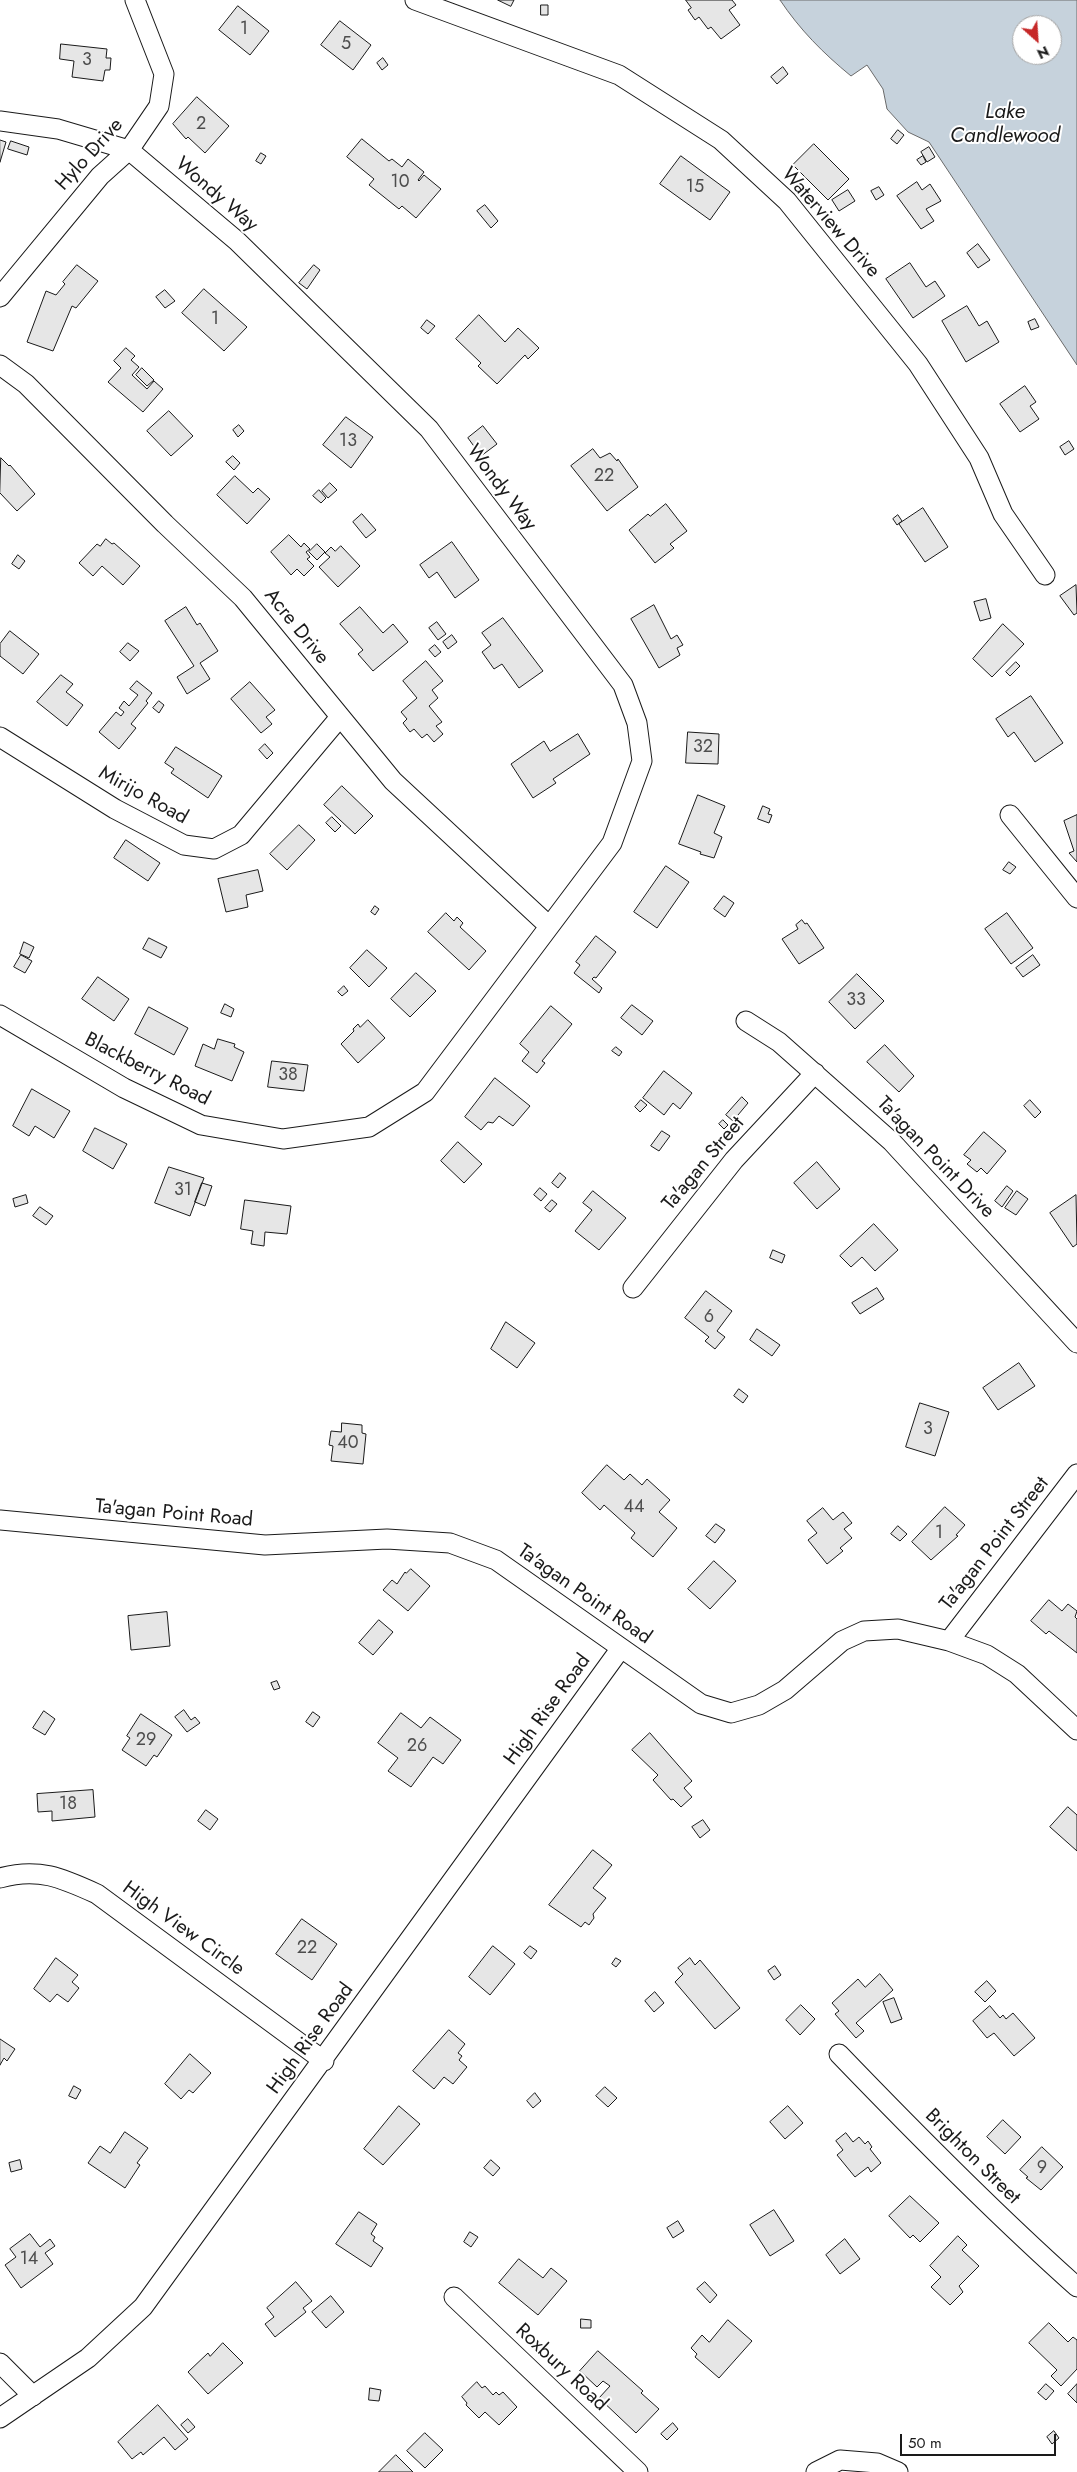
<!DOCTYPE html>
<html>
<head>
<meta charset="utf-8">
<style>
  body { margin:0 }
  #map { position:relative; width:1077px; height:2472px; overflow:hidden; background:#fff; font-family:Jost,sans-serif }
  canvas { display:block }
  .north { position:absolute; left:1012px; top:15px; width:50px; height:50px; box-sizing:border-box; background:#fff; border:1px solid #a3a3a3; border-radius:50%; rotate:154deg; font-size:14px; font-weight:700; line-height:20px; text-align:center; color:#1a1a1a }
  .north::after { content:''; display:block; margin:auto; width:18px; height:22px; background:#c62828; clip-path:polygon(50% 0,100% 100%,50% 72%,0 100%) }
  .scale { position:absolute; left:900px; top:2434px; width:156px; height:22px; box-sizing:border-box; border:2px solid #1a1a1a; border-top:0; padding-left:6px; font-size:15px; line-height:18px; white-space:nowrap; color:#1a1a1a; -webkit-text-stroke:4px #fff; paint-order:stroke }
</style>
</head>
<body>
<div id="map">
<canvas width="1077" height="2472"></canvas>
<div class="north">N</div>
<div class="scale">50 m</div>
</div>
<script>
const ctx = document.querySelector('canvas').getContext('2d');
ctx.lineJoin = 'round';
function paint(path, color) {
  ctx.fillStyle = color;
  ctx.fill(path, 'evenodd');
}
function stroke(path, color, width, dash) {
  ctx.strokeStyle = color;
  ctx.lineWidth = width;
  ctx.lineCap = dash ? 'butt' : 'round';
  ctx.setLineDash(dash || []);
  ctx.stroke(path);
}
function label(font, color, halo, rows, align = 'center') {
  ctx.font = font + ' Jost,sans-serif';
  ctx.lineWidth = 4;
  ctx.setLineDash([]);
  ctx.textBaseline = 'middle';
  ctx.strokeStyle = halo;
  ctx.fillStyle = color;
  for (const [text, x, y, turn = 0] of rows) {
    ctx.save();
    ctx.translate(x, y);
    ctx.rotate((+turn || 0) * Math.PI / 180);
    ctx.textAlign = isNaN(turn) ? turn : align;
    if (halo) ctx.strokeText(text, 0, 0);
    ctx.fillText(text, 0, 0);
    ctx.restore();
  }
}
const water = new Path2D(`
  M780,0H1077V365L929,142L908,132L887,109L883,89L867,65L851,76C823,53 800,30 780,0ZM1022,25H1052V55H1022Z`);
paint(water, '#c6d2dc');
stroke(water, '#6a6a6a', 1);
const building = new Path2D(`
  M498,0H514L511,6Z
  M686,0H732L736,5L729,10L740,25L721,39L711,27L708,29L699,17L695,20L688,10L691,8Z
  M541,5H548V15H541Z
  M238,6L269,31L250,55L219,30Z
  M340,21L371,45L353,70L321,45Z
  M61,44L107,49L106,58H111L110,70H105L103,81L72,77L74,61L60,59Z
  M383,58L388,65L382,70L377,63Z
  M783,67L788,74L777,84L771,77Z
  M197,97L229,126L205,153L188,137L186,139L173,124Z
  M898,130L904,135L897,144L891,139Z
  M362,139L389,161L392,159L402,167L408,159L424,172L418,180L419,181L424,175L441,189L416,218L402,206L399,209L369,185L374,179L347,157Z
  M0,140L6,142L0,162Z
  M11,141L29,147L27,155L8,149Z
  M814,144L849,179L828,200L793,165Z
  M929,147L935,157L927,162L921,152Z
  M261,153L266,156L261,164L256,161Z
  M681,156L730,192L710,220L660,184Z
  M923,156L926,162L921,165L917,160Z
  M917,182L922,190L930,184L941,201L926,209L934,221L921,229L897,196Z
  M879,187L884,195L876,200L871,191Z
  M848,190L855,201L839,211L832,200Z
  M485,205L498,221L491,228L477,211Z
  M978,244L990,260L978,268L967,253Z
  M910,263L926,287L935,281L945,296L913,318L886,279Z
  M77,265L98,281L76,308L72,306L53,351L27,342L46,291L56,295L65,284L63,282Z
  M314,265L320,270L307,289L299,283Z
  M204,289L247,327L224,351L182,313Z
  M165,290L175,301L165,308L156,297Z
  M967,306L979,326L987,321L999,342L966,362L942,321Z
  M479,315L505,342L518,328L539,348L528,359L525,355L497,384L478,366L481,363L456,339Z
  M1035,319L1039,327L1031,330L1028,322Z
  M427,320L435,326L428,334L421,328Z
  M126,348L135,356L131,360L139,367L132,375L147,389L154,381L163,389L143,412L108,382L121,368L114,361Z
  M142,368L154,380L147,386L136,375Z
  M1025,386L1036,402L1030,406L1039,419L1020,432L1000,404Z
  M169,411L193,436L171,456L147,431Z
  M346,417L373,437L351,468L323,445Z
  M239,425L244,431L238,437L233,430Z
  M483,426L497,444L481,456L468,438Z
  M1069,441L1074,449L1065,455L1060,447Z
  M593,449L600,458L610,453L617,461L618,459L638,487L607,511L571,466Z
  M233,456L240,463L234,470L226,462Z
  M1,458L9,466L10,465L35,494L17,511L0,493Z
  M235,476L253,493L258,488L270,499L247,524L217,495Z
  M330,483L337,490L328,498L322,491Z
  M319,490L326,498L321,503L313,496Z
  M666,504L687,531L670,544L674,548L655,563L629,530L648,514L650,516Z
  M923,508L948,547L925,562L899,524Z
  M362,514L376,530L366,538L353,522Z
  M898,515L902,521L897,525L893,519Z
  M289,535L301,547L304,543L310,549L306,552L310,557L307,559L314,566L304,576L297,569L291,575L271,552Z
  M106,539L112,544L114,543L140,566L123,585L102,566L93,576L79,563L97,544L100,546Z
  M452,542L479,580L455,598L437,572L429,578L420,565Z
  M317,544L325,552L317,560L309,552Z
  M341,546L360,566L338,587L319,567L330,557L325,553L331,547L335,551Z
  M18,555L25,561L19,569L12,564Z
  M1076,585L1077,613L1074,615L1060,596Z
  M986,599L991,618L980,621L974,602Z
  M654,605L671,639L677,635L683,645L677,648L680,655L659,668L631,619Z
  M186,607L197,625L200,623L218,651L200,663L210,679L187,694L177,677L194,666L165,621Z
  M360,607L383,633L393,624L408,642L373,671L358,654L363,650L340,624Z
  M503,618L543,671L519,688L502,664L494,669L482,652L491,645L482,633Z
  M437,622L446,634L438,640L429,628Z
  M1003,624L1024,644L992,677L973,659Z
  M10,631L39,654L23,674L0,656V644Z
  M452,635L457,642L448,649L443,642Z
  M128,643L139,651L130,661L120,652Z
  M435,645L441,652L435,657L429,650Z
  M426,661L443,681L432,690L438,698L429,706L442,722L436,726L443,734L434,742L427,734L422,738L414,729L410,732L403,723L407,719L401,712L417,698L403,681Z
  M1016,662L1020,666L1010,676L1006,672Z
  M61,675L73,684L66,692L83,705L67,726L37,702Z
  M137,681L152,693L146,701L148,703L131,724L136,728L119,749L99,732L116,712L121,716L124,712L119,708L124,701L129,706L138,695L130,689Z
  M250,682L275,710L266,717L272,724L261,733L231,699Z
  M1031,696L1063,743L1035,762L1014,732L1008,737L996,719Z
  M159,701L164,705L159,713L153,708Z
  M688,732L719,734L718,764L686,763Z
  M578,734L590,754L553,779L556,783L533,798L511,764L544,741L550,751Z
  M265,744L273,753L267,759L259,750Z
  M176,747L222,776L208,798L171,773L174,769L165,763Z
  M342,786L373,816L355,834L324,805Z
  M698,795L725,806L714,833L722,837L714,858L700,854L701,852L679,844Z
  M763,806L770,809L768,814L772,815L769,823L758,819Z
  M1077,815V862L1069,853L1074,851L1064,821Z
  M332,817L341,826L335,832L326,823Z
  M299,825L315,840L287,870L270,854Z
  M126,840L160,863L148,881L114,858Z
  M1009,862L1016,867L1010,874L1003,870Z
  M666,866L689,882L657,928L634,912Z
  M258,870L263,891L246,895L248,907L226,912L218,879Z
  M724,896L734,903L725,917L714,909Z
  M375,906L379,909L375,915L371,912Z
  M446,913L454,921L457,917L463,923L460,927L486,951L469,970L428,932Z
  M1007,913L1033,948L1011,964L985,929Z
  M802,920L805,924L807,923L824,948L799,964L782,939L798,929L796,925Z
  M596,936L616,952L596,978L594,977L592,979L602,988L599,993L574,973L580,965L576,962Z
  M149,938L167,947L161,958L143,949Z
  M24,942L34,947L29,958L20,954Z
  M367,950L387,968L369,987L350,968Z
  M21,955L32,961L25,973L14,967Z
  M1033,955L1040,965L1023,977L1016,968Z
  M416,973L436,991L410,1017L391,999Z
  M857,974L884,1001L855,1029L829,1002Z
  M98,977L129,999L114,1021L82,999Z
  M344,986L348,991L342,996L338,992Z
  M225,1004L234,1009L231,1017L221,1013Z
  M632,1005L653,1021L642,1035L621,1018Z
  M551,1006L572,1024L542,1061L545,1063L537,1073L522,1061L529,1052L520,1044Z
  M149,1007L188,1028L174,1055L135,1034Z
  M368,1020L385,1038L358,1063L341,1044L354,1031L353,1029L358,1024L360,1027Z
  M218,1039L235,1044L234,1047L244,1052L232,1081L195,1066L203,1044L214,1049Z
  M885,1045L914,1076L899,1092L867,1062Z
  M616,1047L622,1052L619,1056L612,1051Z
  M272,1061L308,1065L304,1091L268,1087Z
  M664,1071L692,1093L680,1109L673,1103L664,1115L643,1098Z
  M495,1078L530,1106L513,1126L499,1116L493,1123L488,1122L481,1130L465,1117Z
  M32,1089L70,1111L54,1138L35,1126L29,1136L13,1126Z
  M742,1097L748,1103L733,1121L726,1115Z
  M641,1100L647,1105L640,1112L635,1107Z
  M1030,1100L1041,1112L1035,1118L1024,1106Z
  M723,1120L728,1125L724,1129L719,1124Z
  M95,1128L127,1144L113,1169L83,1151Z
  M662,1131L670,1136L659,1151L651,1146Z
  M984,1132L1006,1151L987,1174L981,1168L977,1172L967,1164L971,1160L964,1155Z
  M458,1142L482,1164L464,1183L441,1161Z
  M817,1162L840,1189L817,1209L794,1183Z
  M169,1167L204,1178L190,1216L155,1203Z
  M560,1173L566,1178L558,1188L552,1183Z
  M202,1183L212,1186L205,1206L195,1202Z
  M1007,1186L1013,1191L1002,1207L995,1201Z
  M540,1188L547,1194L541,1201L534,1195Z
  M593,1191L626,1218L599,1250L575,1231L592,1210L583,1203Z
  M1017,1191L1028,1199L1016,1215L1005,1208Z
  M26,1195L28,1203L15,1207L13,1199Z
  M1076,1195L1077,1244L1073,1247L1050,1213Z
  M245,1200L291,1206L287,1234L265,1232L264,1246L251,1244L253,1231L241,1229Z
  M552,1200L557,1204L550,1212L545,1208Z
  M40,1207L53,1216L46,1225L33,1216Z
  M874,1224L898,1250L875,1271L862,1257L851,1267L840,1256Z
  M773,1250L785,1255L782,1263L770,1258Z
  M877,1288L884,1299L860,1314L852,1303Z
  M706,1291L732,1311L717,1331L725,1337L715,1349L705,1341L709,1337L685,1318Z
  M506,1322L535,1343L517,1368L491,1349Z
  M757,1329L780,1345L772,1356L750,1340Z
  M1019,1363L1035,1386L998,1410L983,1388Z
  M739,1389L748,1396L743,1403L734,1396Z
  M920,1403L949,1412L935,1456L906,1447Z
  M342,1423L362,1425V1433L366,1434L363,1464L331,1461L333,1446L329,1445L331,1431L341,1432Z
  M607,1465L624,1480L630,1474L642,1485L647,1479L670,1500L659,1512L677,1528L653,1557L631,1538L635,1533L604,1505L600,1510L582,1493Z
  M945,1507L965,1525L956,1535L958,1536L931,1560L912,1542Z
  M823,1508L833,1520L843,1512L852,1523L844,1529L852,1538L840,1548L843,1551L827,1564L808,1540L817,1533L807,1521Z
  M716,1524L725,1530L715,1543L706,1536Z
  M898,1526L907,1534L900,1541L891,1534Z
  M714,1561L736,1581L710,1609L688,1589Z
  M411,1569L430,1586L408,1611L383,1590L392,1580L397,1584L405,1572L406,1573Z
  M1049,1600L1062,1611L1068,1604L1077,1611L1075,1617L1077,1619V1653L1049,1631L1046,1634L1031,1621Z
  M167,1612L170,1646L131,1650L128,1616Z
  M379,1620L393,1632L373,1655L359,1643Z
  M277,1681L280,1688L274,1690L271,1683Z
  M184,1710L191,1720L195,1717L200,1723L187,1732L175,1717Z
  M44,1711L55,1719L45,1735L33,1728Z
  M313,1712L320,1717L313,1727L306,1722Z
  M401,1713L421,1728L430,1717L461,1740L443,1764L433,1757L411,1787L388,1771L398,1758L378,1743Z
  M141,1714L172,1735L157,1757L154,1755L146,1766L122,1750L130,1738L127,1736Z
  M650,1733L692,1781L684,1788L692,1797L681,1807L673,1799L671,1800L653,1780L658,1775L632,1750Z
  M93,1790L95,1817L52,1821V1811L38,1812L37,1794Z
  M1068,1807L1077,1815V1851L1050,1827Z
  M206,1810L218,1819L210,1830L198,1821Z
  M703,1820L710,1830L700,1838L692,1827Z
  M593,1850L612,1865L593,1888L606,1898L593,1914L594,1918L589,1925L585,1922L581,1927L549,1905Z
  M302,1919L337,1944L312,1980L276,1954Z
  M493,1946L515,1964L490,1995L469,1977Z
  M530,1946L537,1951L531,1959L524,1953Z
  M56,1958L78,1975L72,1982L79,1988L68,2002L57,1994L50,2002L34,1989Z
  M616,1958L621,1961L616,1967L612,1964Z
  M690,1958L695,1965L700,1960L740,2008L715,2029L675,1982L683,1974L678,1968Z
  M775,1966L781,1975L774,1980L768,1971Z
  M880,1974L893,1990L856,2023L864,2031L856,2038L835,2014L839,2011L832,2003L858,1979L865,1987Z
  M987,1981L996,1991L985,2002L975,1992Z
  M655,1992L664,2003L654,2012L645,2001Z
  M894,1998L902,2019L891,2023L883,2002Z
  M801,2005L815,2019L800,2035L786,2020Z
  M990,2006L1000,2018L1003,2015L1006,2019L1013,2013L1035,2038L1014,2056L994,2033L987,2038L973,2021Z
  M449,2030L465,2044L458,2053L462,2056L459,2060L467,2067L453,2084L444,2077L434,2089L413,2071Z
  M0,2039L15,2049L7,2061L4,2058L0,2065Z
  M190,2054L211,2073L193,2093L189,2090L181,2099L165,2084Z
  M74,2086L81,2090L76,2099L69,2096Z
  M605,2087L617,2098L608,2107L596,2096Z
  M535,2093L541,2101L533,2108L527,2101Z
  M399,2106L420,2124L383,2165L364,2149Z
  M788,2106L803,2123L785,2139L770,2122Z
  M1003,2120L1021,2137L1005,2154L987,2137Z
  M125,2132L148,2148L137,2163L140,2165L125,2188L88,2163L100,2146L110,2153Z
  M846,2133L853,2142L859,2137L865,2144L868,2141L872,2147L870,2149L881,2163L871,2172L868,2167L855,2177L837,2155L843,2150L836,2141Z
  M1042,2147L1063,2167L1041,2190L1026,2178L1028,2177L1020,2170Z
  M20,2160L22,2169L11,2172L9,2163Z
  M491,2160L500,2168L493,2176L484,2168Z
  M910,2196L939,2223L920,2242L913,2235L910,2238L889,2216Z
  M774,2210L794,2241L770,2256L750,2225Z
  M359,2212L377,2224L371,2234L375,2237L373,2241L383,2248L371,2267L336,2244Z
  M678,2221L684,2231L673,2238L667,2228Z
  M470,2232L478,2237L471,2247L464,2242Z
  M30,2234L40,2247L50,2239L55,2246L45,2253L53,2264L21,2288L5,2265L16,2257L10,2249Z
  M958,2236L967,2245L962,2250L979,2266L959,2286L963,2292L950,2305L931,2287L941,2277L930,2266Z
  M845,2239L860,2259L840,2274L826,2255Z
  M519,2259L543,2278L551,2268L567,2281L538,2315L499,2283Z
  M296,2282L312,2301L303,2308L306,2312L275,2337L265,2324L274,2317L267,2308Z
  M705,2282L717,2295L710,2303L697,2289Z
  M331,2296L344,2312L326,2328L312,2312Z
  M581,2319L591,2320V2328H581Z
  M728,2320L752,2341L719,2378L695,2357L697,2354L691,2348L702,2335L709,2342Z
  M1049,2323L1068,2342L1073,2337L1077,2340V2369L1061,2386L1051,2376L1057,2370L1029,2343Z
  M223,2343L243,2363L208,2394L188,2372L208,2353L210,2356Z
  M598,2351L643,2391L641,2393L659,2409L636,2433L599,2398L610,2386L603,2381L597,2387L580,2371Z
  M477,2382L482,2388L485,2386L493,2395L496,2392L499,2395L503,2392L517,2407L499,2425L485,2412L479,2418L466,2405L467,2403L462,2397Z
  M1046,2384L1054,2391L1046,2400L1038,2393Z
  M1077,2384V2403L1068,2394Z
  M370,2388L381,2390L379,2401L369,2400Z
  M158,2405L188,2439L175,2450L164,2437L143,2455L141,2452L132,2459L118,2442Z
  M188,2419L195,2427L188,2433L181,2425Z
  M673,2423L678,2429L667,2440L661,2434Z
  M1054,2431L1059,2438L1052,2444L1047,2437Z
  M425,2433L443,2450L425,2468L407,2451Z
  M396,2455L413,2472H379Z`);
paint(building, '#e6e6e6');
stroke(building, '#1a1a1a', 1);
const minor = new Path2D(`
  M415,0L619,75L721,140L787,201L918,364L979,458L1003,514L1045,575
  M0,121L58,129L129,150L237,241L429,429L623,685L637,723L642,761L612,843L425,1092L369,1127L283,1139L201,1125L124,1088L0,1015
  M0,297L100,176L129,150L159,106L164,74L135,0
  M0,365L26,384L165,524L243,598L393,781L549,926
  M0,737L115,809L184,845L214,849L241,835L340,717
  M1010,815L1077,898
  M746,1021L779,1042L892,1142L1077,1343
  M633,1288L734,1160L815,1073
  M0,1520L265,1545L387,1539L450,1543L496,1560L701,1704L731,1713L759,1705L785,1690L842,1641L864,1631L898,1629L949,1641L987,1655L1017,1674L1077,1730
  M949,1641L1077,1474
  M0,1878C38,1867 62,1878 97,1894L324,2061
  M839,2054C916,2134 994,2213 1077,2287
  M454,2297L638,2472
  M0,2363L33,2396
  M0,2418L88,2358L143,2307L621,1648
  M816,2472L840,2460L877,2463L898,2472`);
stroke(minor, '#1a1a1a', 21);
stroke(minor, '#fff', 19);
label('18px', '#4d4d4d', null, [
  ["1",244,30],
  ["5",346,45],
  ["3",87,61],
  ["2",201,125],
  ["10",400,183],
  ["15",695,188],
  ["1",215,320],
  ["13",348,442],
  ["22",604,477],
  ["32",703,748],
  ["33",856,1001],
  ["38",288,1076],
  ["31",183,1191],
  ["6",709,1318],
  ["3",928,1430],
  ["40",348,1444],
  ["44",634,1508],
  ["1",939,1534],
  ["29",146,1741],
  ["26",417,1747],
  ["18",68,1805],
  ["22",307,1949],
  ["9",1042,2169],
  ["14",29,2260]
]);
label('20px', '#1a1a1a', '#fff', [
  ["Hylo Drive",90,155,-48],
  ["Wondy Way",216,195,41],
  ["Waterview Drive",830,223,49],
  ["Wondy Way",501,488,53],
  ["Acre Drive",296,627,51],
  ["Mirijo Road",143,796,29],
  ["Blackberry Road",147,1070,27],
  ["Ta'agan Point Drive",935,1158,46],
  ["Ta'agan Street",704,1164,-50],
  ["Ta'agan Point Road",174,1514,5],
  ["Ta'agan Point Street",995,1544,-52],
  ["Ta'agan Point Road",584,1595,35],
  ["High Rise Road",548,1710,-54],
  ["High View Circle",183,1929,36],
  ["High Rise Road",311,2039,-54],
  ["Brighton Street",972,2157,45],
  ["Roxbury Road",561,2368,43]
]);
label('italic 21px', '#1a1a1a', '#fff', [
  ["Lake",1005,113],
  ["Candlewood",1005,137]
]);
</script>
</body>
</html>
